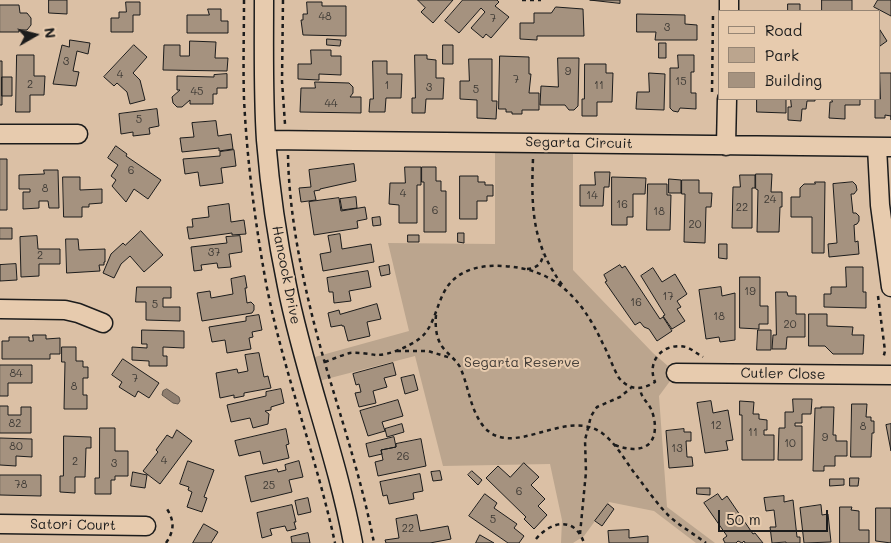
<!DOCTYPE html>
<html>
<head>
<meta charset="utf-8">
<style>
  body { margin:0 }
  #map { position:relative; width:891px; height:543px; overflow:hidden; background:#dbc0a5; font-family:Mali,sans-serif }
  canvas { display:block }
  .legend { position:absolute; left:718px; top:10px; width:162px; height:90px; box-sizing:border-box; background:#e7cbae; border:1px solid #968574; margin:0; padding:6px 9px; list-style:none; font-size:15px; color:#1c1c1c }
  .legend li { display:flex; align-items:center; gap:10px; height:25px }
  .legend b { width:25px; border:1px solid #968574 }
  .north { position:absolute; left:10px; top:10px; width:50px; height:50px; -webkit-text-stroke:4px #e7cbae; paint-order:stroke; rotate:82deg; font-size:14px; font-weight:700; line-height:20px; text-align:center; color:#1c1c1c }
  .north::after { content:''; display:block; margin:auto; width:18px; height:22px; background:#1c1c1c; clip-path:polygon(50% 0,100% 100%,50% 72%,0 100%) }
  .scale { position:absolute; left:718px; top:510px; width:110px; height:22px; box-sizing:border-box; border:2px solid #1c1c1c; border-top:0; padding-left:6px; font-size:15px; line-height:18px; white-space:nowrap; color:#1c1c1c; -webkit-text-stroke:4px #e7cbae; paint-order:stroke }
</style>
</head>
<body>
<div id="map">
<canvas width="891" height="543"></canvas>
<ul class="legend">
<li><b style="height:6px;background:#e7cbae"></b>Road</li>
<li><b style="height:14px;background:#bba58e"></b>Park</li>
<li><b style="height:14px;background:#a5927f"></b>Building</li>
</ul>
<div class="north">N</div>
<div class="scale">50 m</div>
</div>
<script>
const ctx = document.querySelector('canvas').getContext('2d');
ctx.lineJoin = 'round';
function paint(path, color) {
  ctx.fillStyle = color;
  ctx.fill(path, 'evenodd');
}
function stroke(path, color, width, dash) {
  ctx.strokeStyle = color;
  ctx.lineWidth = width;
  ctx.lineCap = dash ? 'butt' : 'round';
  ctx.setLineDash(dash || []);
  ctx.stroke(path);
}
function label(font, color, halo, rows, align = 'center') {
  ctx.font = font + ' Mali,sans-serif';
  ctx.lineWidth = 4;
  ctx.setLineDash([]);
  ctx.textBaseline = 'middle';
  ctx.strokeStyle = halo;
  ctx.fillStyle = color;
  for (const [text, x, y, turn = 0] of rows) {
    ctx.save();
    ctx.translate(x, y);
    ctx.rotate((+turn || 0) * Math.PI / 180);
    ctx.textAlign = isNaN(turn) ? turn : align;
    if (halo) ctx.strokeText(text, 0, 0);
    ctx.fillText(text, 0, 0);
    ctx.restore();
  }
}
paint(new Path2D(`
  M495,142L573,143V270L653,353L676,373L659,396L667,507L715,543H696L654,511L609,502L584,536L573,543H561L562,520L550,464L443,466L415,356L311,383L304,360L409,331L388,243L495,244Z`), '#bba58e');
const water = new Path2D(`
  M167,389L179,397L180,401L178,404L173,403L162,395L163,391Z`);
paint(water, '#8f7e6f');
stroke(water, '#61574e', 1);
const building = new Path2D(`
  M49,0H67V14L49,13Z
  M418,0H453L433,23L421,12L425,8Z
  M463,0H497L499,2L495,6L509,17L491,38L486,34L483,38L471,28L485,12L481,8L459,33L445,21Z
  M590,0H620V3Z
  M822,0H852V11H822Z
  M878,0H891V16L874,7Z
  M126,2H140V15H133V32H111V18H119V12H126Z
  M307,2H322V6H346V36L303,35L301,20H303V14H307Z
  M788,4H800V11H788Z
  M0,5H19L20,13H27L31,18V25L27,30H19V32H0Z
  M556,7L583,9L584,36H537V40L520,39V23H534V13H551Z
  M208,9H221V21H228V33H187V15H209Z
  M637,14L685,15V24L697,25V40H655L656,32H637Z
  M880,30L887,41L880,46Z
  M327,39L341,40L340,46L327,45Z
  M70,40L90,43L88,54L77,51L73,71L79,72L76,86L53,84L62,45L69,47Z
  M190,41L216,42L215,58H228L227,71L163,70L164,45H180V56H189Z
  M659,43H666V58H659Z
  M134,45L147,57L133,73L140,80L145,100L130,104L127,92L117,83L114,86L104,77Z
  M443,45H453V64H443Z
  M311,50H331V56H341V75L319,74V80L298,79V64H311Z
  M17,55H34V76H45L44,95H30V112H16Z
  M415,55H427V59L436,60V78H444L443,99H426L425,113H412V98H415Z
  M678,55H694V72H691V93H696V109L680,108L678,112L673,111L670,108V68H678Z
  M500,56L529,57V74H531L529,93H539V110H522V114H512V112H506V109H499Z
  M558,58H579L578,106L574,110H569L565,105H540L541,86L558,87Z
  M469,59H492V101H497L496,119L477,118V100L460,99V81H469Z
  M0,61H2V105H0Z
  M373,61H387V74H402L401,98H386L385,112H369L370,99H373Z
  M585,64H606V73H613L612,102H597V116H582V99H584Z
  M649,73L665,74L664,110L636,109L637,92H649Z
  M880,73H891V120V116L885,115V118H875V99H880Z
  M227,74V88H217V94H213V104H190V100L182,107H177L173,103L172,97L180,90H177V76L214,77V75Z
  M2,77H12V96H2Z
  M315,82L349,83L353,87V93L350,97H361V113L300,112L301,88H315Z
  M757,99H786V113L757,112Z
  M791,99H815V101H807L806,109H802L801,121L788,120V107H791Z
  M832,99H860V105H845V119L829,118L830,102H832Z
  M157,109L159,126L149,128L150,134L133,136V132L121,134L119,114Z
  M216,121L218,136L231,134L233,149L219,151V148L182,152L180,138L194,137L192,123Z
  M116,146L127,154L126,156L161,180L148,199L134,189L126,202L112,186L116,180L111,176L118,165L108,158Z
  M234,150L236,166L221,168L223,183L200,186L198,172L185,174L183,159L220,156V152Z
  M0,159H7V210H0Z
  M354,164L356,181L320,189V190L314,191L316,200L301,202L299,188L311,187L309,170Z
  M405,167H421V185H417V223H399V205L389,204L390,183H405Z
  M422,167H436V181H441V191H446V232H424V182H422Z
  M44,170H58L59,208H49L48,201H39V208L23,209V192H30V189H19V175L44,174Z
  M595,172H610L609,187H604L603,206H580V185H595Z
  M756,174H772L771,192H782V207H780L779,232H757L758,190L756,189Z
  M740,175H755V188H752V228H732L733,187H740Z
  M460,176H478V182H485V185H493V196H487V201H477V219H460Z
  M63,177H80V190L102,189V203L89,204V207H82V217H64Z
  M612,177L646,178L645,194H633V217H627V225H612Z
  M669,179L681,180V193H669Z
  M682,180H699V193H712L711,207H706L705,243L684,242L685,194H682Z
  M815,182H825L824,253H812V217H791V197H800V188L804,184H815Z
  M853,182L856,185L857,190L854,194H851L853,213H856L859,216V221L857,224L854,225L855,242L858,241L859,254L829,257L828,244L837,243L833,184Z
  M648,184H667V195H671L670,230H647Z
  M356,197L357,208L342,210L340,199Z
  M339,198L341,211L365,207L367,219L357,221L358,228L314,235L309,202Z
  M229,204L231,222L244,220L246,234L232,235V233L189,239L187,227H193L192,219L209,217L208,207Z
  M380,217L381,225L373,226L372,218Z
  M0,228H12V239H0Z
  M141,231L163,255L144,272L130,256L121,264L114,278L103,273L111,254L123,243L125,245Z
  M458,233H464V243L458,242Z
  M340,234L342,249L371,244L374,262L323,271L320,254L331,252L328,236Z
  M408,235H419V242H408Z
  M37,236L38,249H60V264H39V276L21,277L20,237Z
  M240,236L242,252L229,254L231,267L218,268L217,263L201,265L202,270L194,271L191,247L227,243L226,237Z
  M66,239H78L79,250L105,249V262H104V265H99L100,271L67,273Z
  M719,244H727V259L719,258Z
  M16,264L17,280L0,281V265Z
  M389,265L390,274L381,276L379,267Z
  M620,265L622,268L625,266L660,319L663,317L672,331L657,341L649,329L644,327L640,322L635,325L605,282L607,281L604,275Z
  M846,267H863V292H866V308L824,307V294H831V287H846Z
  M653,268L662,282L675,274L687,294L677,301L681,307L677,309L685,321L672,329L663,316L665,315L641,276Z
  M368,271L371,287L349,291L351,301L334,303L333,292H329L327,278Z
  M245,276L247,288H245L247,303L251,302L254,305V310L252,313L202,321L197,293L210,291L211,298L233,294L231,279Z
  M740,277H760V306H768V324H759V329L740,328Z
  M137,287H171V298H163V307H180V321L146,320V302H136Z
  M721,287L722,296L735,293V340L720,342L719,337L706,339L699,290Z
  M776,292H787L788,296H796V314H805V337H787L786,349H772L773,335H776Z
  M377,304L381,319L367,322L370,336L348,341L344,326H342V325L331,327L328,313L339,310L340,314Z
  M809,314H827V326L853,327L852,335H864L863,354H833L825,346H809Z
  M259,315L262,330L252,332L253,337L249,338L251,349L227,353L225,340L212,342L209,327L246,321V317Z
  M142,330L184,331V348L163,347V356H167V366H149V361L132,360V347L147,348V344H142Z
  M758,330H771V350H757Z
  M33,335H46V339L60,338V354H50V359H2V341H9V337H29V341H33Z
  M62,347H76V361H83V367H88V378H83V395H87V409H64L65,362H62Z
  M259,353L264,377L268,376L271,388L244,393V396L234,398V395L220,398L216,373L237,369L238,373L248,371L245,355Z
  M123,359L159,383L149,398L138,391L135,397L119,387L122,382L112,375Z
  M393,363L396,375L384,378L387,387L373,391L376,403L359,407L355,393L361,392L359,384L356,385L353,374Z
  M0,365H32V383H8V396H0Z
  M414,375L418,390L405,394L401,378Z
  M281,389L284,403L271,407V410L265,411L269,414L268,424L253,428L250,418L231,422L227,405L266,396V392Z
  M793,399H812L811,414H802V423H795V426H802V460H778L779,428H785V412H793Z
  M398,400L403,416L382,422L385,431L368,436L360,411Z
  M711,401L713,413L728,410L733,440L726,441L728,450L705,453L697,403Z
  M740,401L754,402L753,414H759V419L767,420V430H764V435H774V460H742V415H740Z
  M852,404H867L866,417H871V421H874V433H872L871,457H851Z
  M0,406H8V415H21V407H31V433H0Z
  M821,407H834L833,435H836V441H847V456H835V466H824V471H813L815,408H821Z
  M402,424L404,432L387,437L385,429Z
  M891,424V451L886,425Z
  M100,428H115V451H128V476H115V480H111V494H95V478H99Z
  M286,429L289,444L286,445L289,458L263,464L260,451L239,456L235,441Z
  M684,429V432H691V441H686L687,457H692L693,466L669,468L666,431Z
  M177,430L192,441L160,484L143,471L158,452L156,450L167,435L172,438Z
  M64,436L91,437V448H86L85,477H75V493L60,492V476H63Z
  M394,437L396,447L381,450L382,454L369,457L366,444Z
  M0,438L32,439V457L16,456V466L0,465Z
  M421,439L426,466L378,476L375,462L383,460L381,450L396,447V444Z
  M188,461L214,470L204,497L207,498L202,512L187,507L192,492L188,490L189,487L180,484Z
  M299,461L303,477L289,480L292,492L251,502L245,476L277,469L278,472L286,470L285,465Z
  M524,463L539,477L531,485L545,499L538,506L547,515L534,529L524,519L526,517L486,478L498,466L510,477Z
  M440,471L442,480L433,481L431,472Z
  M472,471L482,480L478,485L468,475Z
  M133,472L147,475L145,488L131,486Z
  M420,474L423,491L413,493L414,499L389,504L387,495L383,496L380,482Z
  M0,475H41V496L0,495Z
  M850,478H859L858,486H850Z
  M830,479H844V485L830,486Z
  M697,488H710V495L697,494Z
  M485,494L497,503L494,508L517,524L514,528L524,536L519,543H508L469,516Z
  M718,494L722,500L727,496L753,534L755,533L763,543H745L744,541L742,543L738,541L736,543H725L723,539L727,536L704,503Z
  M784,496V502L793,500L797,537H800V543H786V542L772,543L770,527H776L774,510L766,511L764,498Z
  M308,498L311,512L298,515L295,501Z
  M608,504L614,509L602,526L595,521Z
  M292,505L296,522H294L296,529L287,531L285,526L270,529L272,535L262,538L257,513Z
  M821,505L822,515L828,514L831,542L804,543L800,508Z
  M840,507H852L851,510L859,511V530H869V543H840Z
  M876,508H891V543L876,541Z
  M417,515L420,531L448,526L451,539L430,543H386L385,540L399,538L396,519Z
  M204,524L218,532L211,543H193Z
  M629,530V538L648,536V543H609L608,531Z
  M308,533L310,543H292L291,537Z
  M480,535L494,543H476Z`);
paint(building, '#a5927f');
stroke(building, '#1c1c1c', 1);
const street = new Path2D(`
  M264,0C264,47 263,94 266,140C270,189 277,238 287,286C304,373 337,456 353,543
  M729,11V0
  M0,134H78
  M266,140L891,147
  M726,146L727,99
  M877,147L880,205L891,287
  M0,309L65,310L78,313L103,323
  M676,373L891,375
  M0,524L146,526`);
stroke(street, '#1c1c1c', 21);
stroke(new Path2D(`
  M244,0C244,33 243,66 244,99C247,160 255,222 266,283C283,371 316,455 335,543
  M283,0L282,81L285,124H287
  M522,0H541
  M712,92L713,15
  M288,155C289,221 306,297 324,360C342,421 362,481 374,543
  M533,159C531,208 532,246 564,287
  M527,269C537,268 542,264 543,254
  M878,296L885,351L883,359
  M436,315C435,327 436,341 445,350C450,356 456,360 460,367C469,387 470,410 484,427C513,460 565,407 602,433C617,444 625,461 636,475C646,488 657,504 669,516C680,526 694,534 706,543
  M397,351H428L451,358
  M325,362C333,359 342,355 350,353C359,352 368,354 376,355C390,355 408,347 419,339C437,326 436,297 452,281C465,268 484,265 502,266C555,268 582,299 603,344C609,355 613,368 619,378C630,391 642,390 655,382C646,360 664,342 686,347C692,349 697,354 703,357
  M615,445C625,449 637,451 646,446C658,439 656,420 651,409C647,401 641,398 640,388
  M580,534L586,472L585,440L591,416L597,407L620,397L631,388
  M536,539C551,521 575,516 584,543
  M166,543C174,531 175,522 167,509`), '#1c1c1c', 2.5, [4, 4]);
stroke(street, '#e7cbae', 18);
label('11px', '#3e3a35', null, [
  ["48",325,17],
  ["7",493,19],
  ["3",667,28],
  ["3",66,62],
  ["9",568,72],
  ["4",120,75],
  ["7",516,80],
  ["15",681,82],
  ["2",30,85],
  ["1",387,86],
  ["11",599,86],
  ["3",429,88],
  ["5",476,90],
  ["45",197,92],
  ["44",331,104],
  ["5",139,120],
  ["6",131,171],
  ["8",45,189],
  ["4",403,194],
  ["14",592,196],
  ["24",770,200],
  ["16",622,205],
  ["22",742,208],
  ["6",435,211],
  ["18",659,212],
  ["20",695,225],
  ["37",214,253],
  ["2",40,256],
  ["19",750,292],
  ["17",668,297],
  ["16",636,303],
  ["5",155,305],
  ["18",719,317],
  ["20",790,325],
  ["84",16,374],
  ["7",135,379],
  ["8",74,387],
  ["82",15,424],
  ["12",716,426],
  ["8",863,427],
  ["11",753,433],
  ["9",825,438],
  ["10",790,444],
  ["80",16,447],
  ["13",677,449],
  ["26",403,457],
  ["4",164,461],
  ["2",75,462],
  ["3",114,464],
  ["78",21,485],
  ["25",269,486],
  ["6",519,492],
  ["5",493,520],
  ["22",408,529]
]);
label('14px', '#1c1c1c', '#e7cbae', [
  ["Segarta Circuit",579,143,1],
  ["Hancock Drive",286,275,79],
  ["Cutler Close",783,374,1],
  ["Satori Court",73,525,1]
]);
label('14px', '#443e38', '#e7cbae', [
  ["Segarta Reserve",522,363]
]);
</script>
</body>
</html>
